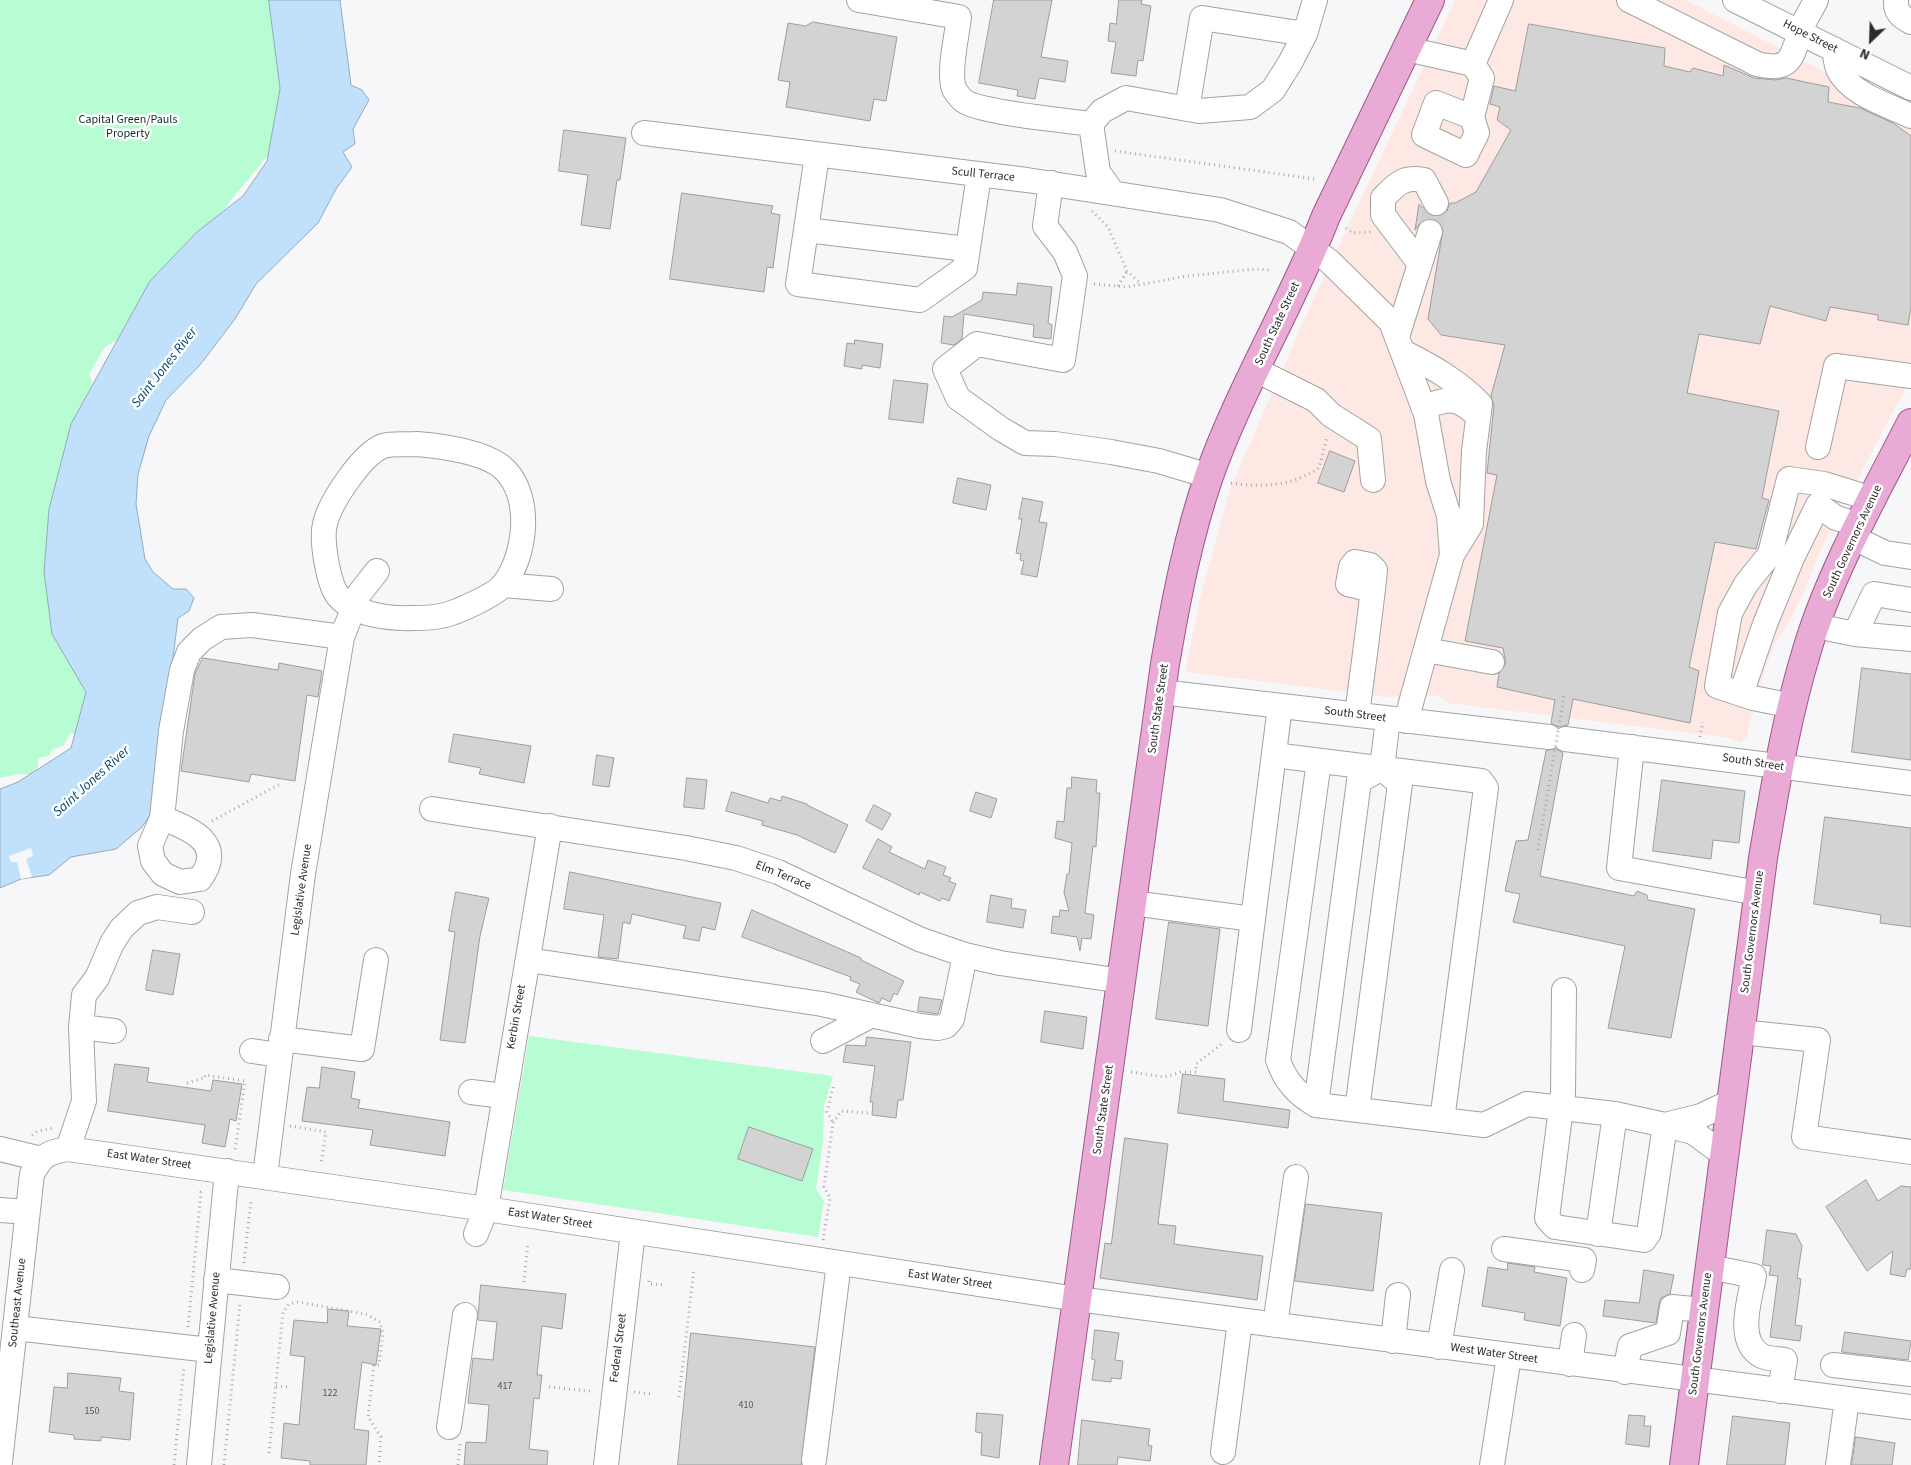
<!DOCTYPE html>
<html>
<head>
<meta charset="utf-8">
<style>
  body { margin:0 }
  #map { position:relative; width:1911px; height:1465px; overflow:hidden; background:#f7f7f9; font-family:"Source Sans 3",sans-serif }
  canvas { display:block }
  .north { position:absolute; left:1846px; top:15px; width:50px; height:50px; -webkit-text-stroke:4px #fff; paint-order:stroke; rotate:204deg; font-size:14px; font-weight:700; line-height:20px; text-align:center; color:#2b2b2c }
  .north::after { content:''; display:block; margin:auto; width:18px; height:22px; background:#2b2b2c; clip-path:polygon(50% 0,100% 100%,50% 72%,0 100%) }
</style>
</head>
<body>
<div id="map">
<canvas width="1911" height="1465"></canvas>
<div class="north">N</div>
</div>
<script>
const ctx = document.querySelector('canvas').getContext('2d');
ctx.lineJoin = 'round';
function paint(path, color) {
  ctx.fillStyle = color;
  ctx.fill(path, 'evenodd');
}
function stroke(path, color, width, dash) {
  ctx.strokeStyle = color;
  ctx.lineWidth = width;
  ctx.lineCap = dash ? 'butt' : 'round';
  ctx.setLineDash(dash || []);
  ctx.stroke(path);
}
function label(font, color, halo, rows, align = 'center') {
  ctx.font = font + ' "Source Sans 3",sans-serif';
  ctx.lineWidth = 5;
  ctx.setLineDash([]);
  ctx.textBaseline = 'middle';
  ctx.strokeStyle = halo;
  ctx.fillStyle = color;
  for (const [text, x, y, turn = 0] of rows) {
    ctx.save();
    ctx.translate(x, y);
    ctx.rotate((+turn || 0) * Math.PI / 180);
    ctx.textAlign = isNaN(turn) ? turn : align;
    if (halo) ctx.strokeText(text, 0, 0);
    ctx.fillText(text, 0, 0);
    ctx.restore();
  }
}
paint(new Path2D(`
  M1455,0H1686L1820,69L1841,86L1911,122V378L1822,547L1795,612L1772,649L1753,708L1747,737L1740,743L1730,738L1448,703L1437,696L1387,697L1185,672L1200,598L1230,489L1308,311Z`), '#fde8e4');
paint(new Path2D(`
  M0,0H284L288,131L231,200L210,232L119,339L104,348L89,374L92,382L89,399L91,585L87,737L70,733L63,746L53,749L49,756L38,758V768L31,775L20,774L0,778Z
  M529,1036L833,1076L824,1106L823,1142L816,1189L824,1201L818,1237L503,1190Z`), '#b7fcd2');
const water = new Path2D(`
  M269,0H340L351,85L362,90L369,100L353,129L355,144L343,152L352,167L336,189L318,223L256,284L235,319L200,365L166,400L149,436L138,474L136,504L145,559L153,572L173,589H186L194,598L189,611L178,618L154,809L142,827L116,849L71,857L49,875L21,879L0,888V789L18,782L71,748L86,692L52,634L44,572L49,509L71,424L150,281L197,232L243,196L267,161L280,89Z`);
paint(water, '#c0e0fb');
stroke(water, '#93aabd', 1);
paint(new Path2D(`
  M31,848L33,856L26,859L32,877L21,879L17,862H11L9,856Z`), '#f7f7f9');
const building = new Path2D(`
  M994,0H1052L1041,57L1068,61L1065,82L1039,78L1035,99L1017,96L1018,90L979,83Z
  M1119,0H1142L1141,4L1151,6L1143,61L1138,60L1136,76L1111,73L1116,42L1108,41L1110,23L1116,24Z
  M813,22L897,37L886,101L874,99L870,121L786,107L790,82L778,80L788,23L805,26Z
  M1529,24L1665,48L1664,66L1690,72L1693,68L1723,76L1724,65L1754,78L1776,80L1786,78L1829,87L1828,102L1860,108L1893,123L1911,136V307L1908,325L1878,320V315L1830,307L1826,321L1770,306L1760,344L1699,334L1687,393L1779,411L1762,498L1769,500L1756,549L1715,542L1689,667L1699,671L1690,723L1573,699L1568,725L1558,727L1551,723L1555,700L1497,687L1499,673L1506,664L1503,648L1465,641L1497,475L1487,473L1494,406L1491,396L1505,345L1441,335L1428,319L1443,230L1440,222L1428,219L1421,222L1415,230L1419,204L1428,214L1436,217L1447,211L1450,203H1455L1476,192L1511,130L1497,120L1500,107L1490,104L1494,86L1515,91Z
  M564,130L626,138L620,180H617L610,229L581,225L588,175L559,171Z
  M682,193L773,206L771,213L780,215L773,268L767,267L764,292L670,279Z
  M1018,283L1052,287L1048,323L1052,325L1051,339L1033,337L1034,325L964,314L962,339L954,345L941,343L944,316L952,317L982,300L983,292L1016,295Z
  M855,340L883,344L880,368L862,365V369L844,366L847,343L854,344Z
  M894,380L928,384L923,423L889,419Z
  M1330,451L1355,461L1344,492L1318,483Z
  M958,478L991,485L986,510L953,503Z
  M1023,498L1043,502L1039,522L1047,523L1037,577L1021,574L1024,561L1020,560L1021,554L1016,553L1022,519H1019Z
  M203,658L278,670L279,663L322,671L318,697L307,695L295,781L251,774L249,782L181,771L195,674Z
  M1862,668L1911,674V760L1852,752Z
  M454,734L531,746L524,783L479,774L481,768L449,762Z
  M1556,749L1563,753L1540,876L1634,896L1637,891L1647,895L1648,900L1695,909L1671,1038L1608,1028L1625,946L1513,922L1520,894L1505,891L1516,841L1528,840L1546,751Z
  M597,755L614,758L609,787L593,785Z
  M1072,777L1097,780L1096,793H1100L1097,832L1096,847L1093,846L1085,913L1094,915L1091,939L1082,938L1080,951L1077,937L1051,933L1053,916L1059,917L1060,910L1069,911L1064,892L1067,874H1069L1072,843L1055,838L1057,821L1064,822L1067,788H1071Z
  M687,778L707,780L704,809L684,807Z
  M1662,780L1745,791L1739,843L1713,840L1711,859L1653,851Z
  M732,792L768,803L770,798L781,801L782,796L807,804V805L848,825L835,853L797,835L762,825L763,821L726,811Z
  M976,792L997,799L991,818L970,811Z
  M874,805L891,814L882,830L866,821Z
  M1825,817L1911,828V927L1880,923L1881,915L1814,904Z
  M878,839L892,847L889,852L925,869L928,860L946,867L943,875L951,878L949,881L956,884L949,901L942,898L940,901L920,892L919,895L863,868Z
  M570,872L721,903L715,930L702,927L699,941L683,938L686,926L632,914L630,924L623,922L618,959L598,957L604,915L564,909Z
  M456,892L489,898L480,936L465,1043L440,1040L455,932L449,931Z
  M991,895L1012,899L1011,908L1026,910L1023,928L987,922Z
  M752,910L861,958V960L904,981L897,995L894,993L890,1002L882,998L879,1003L856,992L860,984L850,980L851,977L742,937Z
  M1169,922L1220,929L1208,1026L1156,1019Z
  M153,950L180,954L173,995L146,990Z
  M920,997L942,1000L938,1014L918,1011Z
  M1045,1011L1087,1017L1083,1049L1041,1042Z
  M867,1037L911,1042L903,1100H898L896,1118L872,1115L873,1102H870L875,1066L843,1062L846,1045L865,1046Z
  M115,1064L149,1068L147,1082L211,1091L213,1080L242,1084L236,1121L230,1119L225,1147L202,1143L205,1125L108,1111Z
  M322,1067L355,1072L351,1098L360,1100L358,1108L450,1122L445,1156L370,1145L373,1130L302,1121L307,1087L319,1088Z
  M1183,1074L1225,1079L1223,1101L1290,1110L1288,1128L1178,1113Z
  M749,1127L813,1149L802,1181L738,1159Z
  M1125,1138L1168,1144L1158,1224L1176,1226L1174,1244L1263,1256L1257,1300L1100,1278L1105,1243L1111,1244Z
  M1866,1180L1878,1201L1901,1186L1911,1187V1269H1907L1905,1277L1890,1274L1893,1251L1867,1271L1826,1207Z
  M1306,1204L1382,1213L1373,1291L1295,1281Z
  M1767,1230L1796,1234L1802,1246L1797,1278L1801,1279L1795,1325L1802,1326L1800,1341L1770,1337L1778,1276L1769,1275L1771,1266L1763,1265Z
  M1508,1263L1535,1267L1534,1272L1567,1278L1560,1326L1524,1320L1525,1313L1482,1306L1488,1267L1507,1270Z
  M1644,1270L1674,1275L1670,1294L1661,1298L1659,1304L1656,1323L1603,1316L1605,1300L1639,1303Z
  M481,1285L566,1294L562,1329L542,1326L537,1375H542L539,1399L534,1398L529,1449L548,1451L547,1465H464L466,1442L486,1443L489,1405L468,1403L473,1358L493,1360L497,1322L478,1320Z
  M328,1309L349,1311L347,1326L381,1329L376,1365L362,1362L354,1429L369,1431L366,1465H310V1461L281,1458L284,1423L299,1425L305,1357L290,1355L294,1320L327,1323Z
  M1095,1330L1119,1333L1115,1360L1123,1361L1121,1379L1111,1378V1382L1092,1380L1095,1360L1092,1359Z
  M1845,1332L1911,1341L1908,1360L1842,1352Z
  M691,1333L815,1347L801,1465H678Z
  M68,1373L121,1378L119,1391L134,1393L130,1440L101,1437V1441L74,1439V1435L49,1432L54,1387L67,1388Z
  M977,1413L1003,1415L999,1458L981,1455L982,1433L976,1432Z
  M1629,1415L1645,1416L1644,1426H1651L1649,1447L1626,1444Z
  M1733,1416L1790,1423L1785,1465H1727Z
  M1082,1420L1150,1429L1148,1445L1152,1446L1150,1461L1118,1457L1117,1465H1078Z
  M1856,1437L1895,1443L1892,1465H1852Z`);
paint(building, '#d4d3d4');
stroke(building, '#9e9d9e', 1);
stroke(new Path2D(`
  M1430,232L1436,203`), '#ceced0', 24, [24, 12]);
const minor = new Path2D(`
  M859,0L959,17C957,36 948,71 954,89C956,92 960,98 964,101C981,113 1066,120 1091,124L1102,111L1126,98L1199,111L1250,107L1273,90L1290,63L1305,34L1315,0
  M1629,0L1757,64C1790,72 1791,59 1800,33C1803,21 1811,11 1816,0
  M1735,0L1911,88
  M1896,0C1895,12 1901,17 1911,22
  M1407,49L1473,64L1501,0
  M1834,49C1835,56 1836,63 1838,69C1850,94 1887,105 1911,116
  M1187,109L1202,18L1305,34
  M1472,117L1477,133L1466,155L1424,135L1436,103L1472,117L1482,78L1473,64
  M1091,124L1098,172L1113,193
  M644,133L1027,180L1220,210L1289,232L1329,261L1391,322L1426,414L1438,481L1449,516L1452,555L1406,721
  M817,155L798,284L920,300L965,268L979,175
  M1051,183L1045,226L1065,252L1075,276L1063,360L977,344L945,369L958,398L1001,429L1025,443L1055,444L1111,452L1159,461L1209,476
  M806,230L967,249
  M1420,264L1383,215V198C1397,184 1403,176 1424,180L1436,203
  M1397,337L1430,232
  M1403,352C1431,366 1458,381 1480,404L1474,451L1471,524L1452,555
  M1256,370L1316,400L1331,415L1369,439L1373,480
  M1423,407C1451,398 1456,396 1478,416
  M417,444C441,446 489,452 506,471C532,499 526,555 504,584C496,595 454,614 440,616C432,618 422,618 414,618C391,619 355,615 339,597C328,585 321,539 325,524C330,502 362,454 383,446C393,443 407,445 417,444Z
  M1818,447L1836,366L1911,376
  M1854,538L1885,553L1911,557
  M503,585L551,589
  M1816,626L1855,634L1911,639
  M1855,634L1874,594L1911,600
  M1426,650L1492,662
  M1161,692L1549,737
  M1741,694L1765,624L1792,558L1818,505L1836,518L1860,525
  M1793,706L1753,698L1717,686L1730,613L1746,584L1770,554L1789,479L1824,484L1872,499
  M1357,715C1363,667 1370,619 1375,570L1370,565L1355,562L1351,567L1348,584L1373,590
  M1565,739L1911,783
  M1632,747L1619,868L1758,893
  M1274,755L1481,781L1486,788L1442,1120
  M1319,761L1278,1060C1285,1081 1297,1094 1316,1105L1484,1125L1527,1104L1615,1114L1665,1125L1649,1233L1644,1240L1555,1227L1547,1218L1561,1108L1563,1094L1564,990
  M1382,768L1388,719
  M432,809L686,848L736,858L778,872L919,939L965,955L1000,963L1122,981
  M162,818C192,829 226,844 200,879L180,882L163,874L153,861L150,846L162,818L171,731L182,670L189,652L202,639L221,627L252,625L342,637
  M1132,903L1253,919L1239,1030
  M1253,919L1280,706
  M528,960L822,1004L920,1026L938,1028L946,1026L952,1019L965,955
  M81,1027L114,1031
  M1740,1032L1818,1040L1804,1137L1911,1152
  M281,1039L362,1049L376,960
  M823,1041L872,1015
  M252,1051L279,1055
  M471,1092L504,1096
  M1316,1105L1359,781L1382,768
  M1357,1110L1400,784L1382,768
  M0,1149L41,1159
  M68,1149L84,1101L81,1027L84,995L97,978L112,943L122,928L138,913L157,907L192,912
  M1723,1154L1693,1132L1665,1125L1701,1116L1730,1102
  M265,1176L303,874L342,637L359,594L377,571
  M0,1210L27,1212
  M476,1234L486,1209L550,826
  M1598,1234L1615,1114
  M1504,1249L1584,1260L1582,1270
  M1710,1267L1754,1276C1750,1299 1735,1342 1762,1356C1768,1359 1779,1359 1785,1360L1780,1391
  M216,1280L277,1287
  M1275,1325L1296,1177
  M15,1328L210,1350
  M1393,1341L1398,1295
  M1439,1347L1452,1270
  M1570,1364L1574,1335
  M1833,1365L1911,1374
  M1625,1372L1630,1346L1668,1333L1672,1307L1704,1310
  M449,1427L465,1315
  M1223,1452L1240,1321
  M814,1460L839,1263
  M0,1462L32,1174C42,1156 47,1152 68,1149L486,1209L1077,1299L1911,1407
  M199,1465L227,1171
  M606,1465L633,1232
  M1492,1465L1509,1356
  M1838,1465L1847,1399`);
const major = new Path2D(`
  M1054,1465L1165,664C1176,600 1188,537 1209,476C1241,386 1292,304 1326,216L1430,0
  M1684,1465L1763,858C1775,788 1786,718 1807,650C1829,575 1875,493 1911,423`);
stroke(minor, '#a3a3a4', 26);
stroke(major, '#9d5888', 30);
stroke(new Path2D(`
  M1115,151L1315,179
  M1092,211L1108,227L1127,271L1140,283
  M1346,228L1353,233L1371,232
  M1094,284L1126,287L1187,276L1256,269L1271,270
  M1118,286L1127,271
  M1231,483C1263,488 1292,486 1319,468L1327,437
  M1700,737L1703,722
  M212,821L280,784
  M1131,1072L1165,1077L1181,1072H1196V1064L1223,1043
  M187,1083L205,1078V1075L245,1081L235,1151
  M833,1087L827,1112L833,1123
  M290,1126L326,1132L321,1164
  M32,1135L38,1131L54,1128
  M823,1240L830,1198L824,1187L833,1123L841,1111L869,1113
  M244,1263L251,1200
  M649,1281V1284L665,1285
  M524,1282L528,1242
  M188,1327L201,1192L204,1190
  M276,1386L288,1387
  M549,1387L590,1391
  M634,1392L653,1394
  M679,1397L694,1269
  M269,1453L283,1312L289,1304L297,1302L366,1314L380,1322L383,1333L379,1365H374L368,1417L381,1437L379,1465
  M174,1465L184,1366
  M224,1465L240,1304
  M458,1465L460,1443`), '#a9a9ab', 3, [1, 4]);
stroke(minor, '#fff', 24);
stroke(major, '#e9aad6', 28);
stroke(new Path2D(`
  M1538,850L1564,696`), '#a9a9ab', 3, [1, 4]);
label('10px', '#555556', null, [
  ["417",505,1387],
  ["122",330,1394],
  ["410",746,1406],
  ["150",92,1412]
]);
label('12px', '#2b2b2c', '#fff', [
  ["Hope Street",1810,37,27],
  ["Scull Terrace",983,175,6],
  ["South State Street",1278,324,-65],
  ["South Governors Avenue",1853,542,-65],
  ["South State Street",1159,709,-82],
  ["South Street",1355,715,7],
  ["South Street",1753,763,9],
  ["Elm Terrace",783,876,22],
  ["Legislative Avenue",302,890,-82],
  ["South Governors Avenue",1753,932,-83],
  ["Kerbin Street",517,1017,-80],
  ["South State Street",1104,1110,-82],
  ["East Water Street",149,1160,8],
  ["East Water Street",550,1219,9],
  ["East Water Street",950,1280,8],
  ["Southeast Avenue",18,1303,-84],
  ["Legislative Avenue",213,1318,-85],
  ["South Governors Avenue",1701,1334,-83],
  ["Federal Street",619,1348,-83],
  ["West Water Street",1494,1354,8]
]);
label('12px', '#07351f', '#fff', [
  ["Capital Green/Pauls",128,120],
  ["Property",128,134]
]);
label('italic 14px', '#024a73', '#fff', [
  ["Saint Jones River",165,368,-52],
  ["Saint Jones River",92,782,-42]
]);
</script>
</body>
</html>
